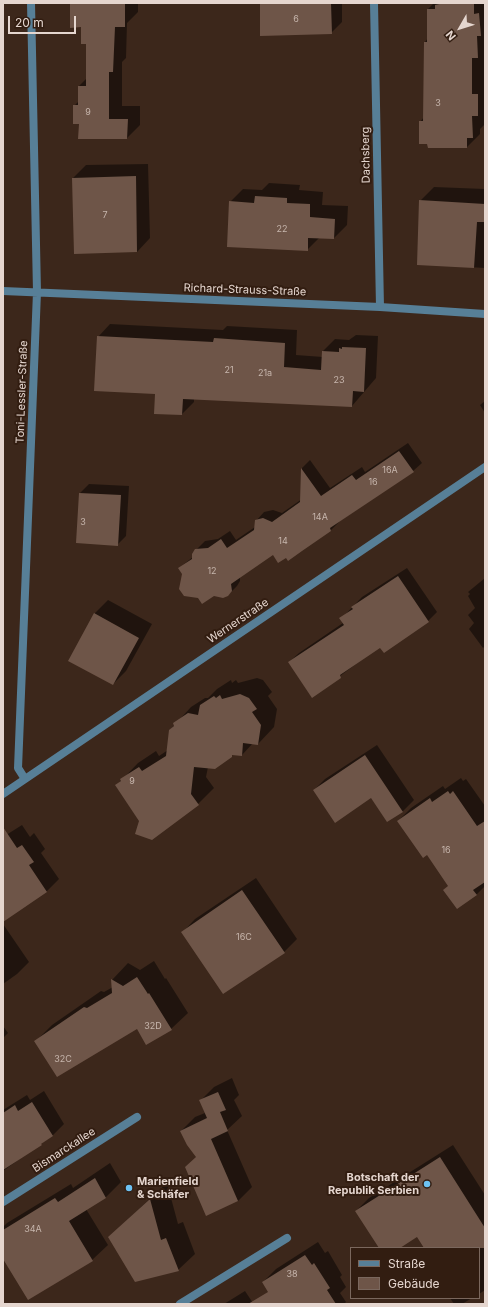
<!DOCTYPE html>
<html>
<head>
<meta charset="utf-8">
<style>
  body { margin:0 }
  #map { position:relative; width:488px; height:1307px; overflow:hidden; background:#3c271b; font-family:Inter,sans-serif }
  canvas { display:block }
  .frame { position:absolute; inset:0; border:4px solid #e5d6cf; pointer-events:none }
  .legend { position:absolute; left:350px; top:1247px; width:130px; height:52px; box-sizing:border-box; background:#321d11; border:1px solid #7a675d; margin:0; padding:5px 7px; list-style:none; font-size:12px; color:#e5d6cf }
  .legend li { display:flex; align-items:center; gap:8px; height:20px }
  .legend b { width:20px; border:1px solid #7a675d }
  .north { position:absolute; left:440px; top:8px; width:40px; height:40px; -webkit-text-stroke:3px #321d11; paint-order:stroke; rotate:231deg; font-size:11px; font-weight:700; line-height:16px; text-align:center; color:#e5d6cf }
  .north::after { content:''; display:block; margin:auto; width:14px; height:18px; background:#e5d6cf; clip-path:polygon(50% 0,100% 100%,50% 72%,0 100%) }
  .scale { position:absolute; left:8px; top:16px; width:68px; height:18px; box-sizing:border-box; border:2px solid #e5d6cf; border-top:0; padding-left:5px; font-size:12px; line-height:14px; white-space:nowrap; color:#e5d6cf; -webkit-text-stroke:3px #321d11; paint-order:stroke }
</style>
</head>
<body>
<div id="map">
<canvas width="488" height="1307"></canvas>
<div class="frame"></div>
<ul class="legend">
<li><b style="height:5px;background:#577f97"></b>Straße</li>
<li><b style="height:11px;background:#6e5548"></b>Gebäude</li>
</ul>
<div class="north">N</div>
<div class="scale">20 m</div>
</div>
<script>
const ctx = document.querySelector('canvas').getContext('2d');
ctx.lineJoin = 'round';
function paint(path, color) {
  ctx.fillStyle = color;
  ctx.fill(path, 'evenodd');
}
function stroke(path, color, width, dash) {
  ctx.strokeStyle = color;
  ctx.lineWidth = width;
  ctx.lineCap = dash ? 'butt' : 'round';
  ctx.setLineDash(dash || []);
  ctx.stroke(path);
}
function label(font, color, halo, rows, align = 'center') {
  ctx.font = font + ' Inter,sans-serif';
  ctx.lineWidth = 4;
  ctx.setLineDash([]);
  ctx.textBaseline = 'middle';
  ctx.strokeStyle = halo;
  ctx.fillStyle = color;
  for (const [text, x, y, turn = 0] of rows) {
    ctx.save();
    ctx.translate(x, y);
    ctx.rotate((+turn || 0) * Math.PI / 180);
    ctx.textAlign = isNaN(turn) ? turn : align;
    if (halo) ctx.strokeText(text, 0, 0);
    ctx.fillText(text, 0, 0);
    ctx.restore();
  }
}
paint(new Path2D(`
  M71,3H138V12L127,23L126,58L122,62V106H140V125L127,138L80,123L74,106L79,101V86L87,78V43L82,26Z
  M261,3H342V22L331,33Z
  M434,3H485V124L480,129V134L467,147L420,122L424,117L425,42L428,38V9Z
  M148,164L150,238L137,252L73,178L86,165Z
  M269,183L300,185L299,190L323,192L322,205L348,206L347,225L334,238L320,237L307,250L230,202L243,189L262,190Z
  M434,187L485,189V268L418,264L420,201Z
  M110,324L223,330L227,326L297,330L296,355L323,357V351L335,339L349,340L356,335L378,336L376,378L352,406L194,398V402L182,414L98,337Z
  M485,401V413L480,405Z
  M408,443L422,463L413,471L340,521L331,530L288,559L286,557L273,554L240,577V581L237,586L228,595L183,574L179,568L193,557L196,550L205,541L218,539L230,531L236,540L255,527L256,521L264,512L273,510L282,513L302,499V468L310,460L330,488L362,467L365,472Z
  M89,484L129,486L126,536L117,545L80,493Z
  M407,568L437,612L428,621L380,646L312,697L289,662L299,653L343,623L341,619L362,597Z
  M485,578V646L483,648L469,629L474,623L468,615L475,608L468,596L470,594L468,592Z
  M108,600L152,624L126,671L113,684L69,660L95,613Z
  M257,678L263,680L272,692L268,696L277,709L274,727L258,744L253,743L242,755L234,754L208,767L206,777L214,788L198,804L152,839L116,786L138,763L156,751L159,756L168,750L170,730L191,707L205,698H208L217,689L231,680L232,683L236,680L238,683Z
  M377,745L414,800L403,811L387,821L371,797L314,790L325,779Z
  M461,778L463,781L466,779L485,806V886L476,895L449,885L427,854L398,821L411,808L443,786L445,789Z
  M22,825L30,837L34,833L45,849L41,853L59,879L47,891L3,921V837Z
  M256,878L297,939L284,952L182,933L195,919Z
  M3,924L29,962L17,974L3,984Z
  M154,961L165,979L166,978L188,1013L171,1029L137,1028L35,1042L52,1025L101,991L104,992L113,987L112,980L128,963L140,970Z
  M3,1026L8,1033L3,1038Z
  M232,1078L239,1095L234,1100L242,1116L227,1130L252,1187L238,1201L197,1156L181,1131L195,1117L205,1113L200,1101L214,1087Z
  M44,1091L64,1124L53,1135L3,1171V1110L27,1095L30,1100Z
  M453,1145L485,1195V1290L479,1294V1248H425L418,1236L398,1248H380L356,1211L369,1198Z
  M110,1163L121,1182L106,1197L86,1209L108,1245L92,1260L3,1257V1227L7,1223L71,1184L73,1188Z
  M167,1183L178,1224L183,1222L195,1254L178,1270L109,1237Z
  M318,1242L325,1253L328,1251L342,1275L340,1277L346,1287L340,1293L346,1302L344,1304H224L245,1291L253,1303L269,1292L263,1282L276,1269Z
  M450,1298H472L462,1304H454Z`), '#0007');
paint(new Path2D(`
  M70,3H125V27H115L113,72H109V119H128L127,139H78L79,124H73V105H78V86H86V44H81V27L70,28Z
  M260,3H331L332,34L260,36Z
  M444,3L474,4V14L479,13L481,36H477L478,58H472V94H478V116H472L473,138H467V148H428L427,144H419V121H423L424,42H427V9H435V5Z
  M136,176L137,252L74,254L72,178Z
  M255,196L287,198V203L310,204V217L335,219L334,239L308,238V251L227,247L229,201L254,203Z
  M419,200L485,204V222H477L474,268L417,265Z
  M97,336L213,342L214,338L285,343L284,367L321,370L322,351L339,352V348L342,349V347L366,348L364,392L353,391L352,407L183,399L182,415L154,414L155,394L94,391Z
  M399,451L414,472L330,528L331,531L302,551L288,561L286,558L278,563L273,555L231,584L232,591L228,596L223,598L214,596L202,604L198,598L184,596L179,589L182,574L178,568L192,559V554L195,549L208,548L221,539L227,548L254,530L255,520L263,518L272,522L300,502L301,468L321,496L352,475L356,480Z
  M79,493L121,495L118,546L76,543Z
  M398,576L429,622L384,653L380,648L340,675L341,678L312,698L288,662L344,625L339,618L353,609L351,607Z
  M94,613L139,638L113,685L68,661Z
  M240,694L249,698L257,709L252,712L261,725L258,745L243,743L242,756L232,755V757L215,769L194,767L191,794L199,805L152,840L135,834L139,821L115,785L121,781L120,779L139,767L142,771L166,756L169,730L174,726L173,723L188,713L198,715L200,705L214,696L216,698L220,695L222,699Z
  M365,755L403,812L387,822L371,798L335,823L313,790Z
  M448,791L450,794L453,791L477,826L485,821V882L473,890L477,895L457,909L443,890L448,886L427,855L423,858L397,821L430,798L432,802Z
  M3,827L17,848L22,845L34,862L29,865L47,892L3,922Z
  M242,890L285,953L223,994L181,932Z
  M137,977L148,994L149,993L172,1030L146,1045L137,1029L57,1077L34,1041L84,1007L87,1008L112,993L111,979L123,986Z
  M218,1092L226,1110L220,1112L228,1131L211,1139L238,1201L206,1216L185,1167L196,1157L187,1145L180,1131L207,1118L199,1100Z
  M32,1102L53,1136L41,1144L42,1145L3,1170V1113L15,1105L18,1111Z
  M440,1157L485,1228V1248H424L417,1237L400,1248H379L355,1211Z
  M95,1178L106,1198L69,1221L93,1261L28,1300L3,1259V1230L55,1198L58,1202Z
  M150,1199L161,1240L166,1238L179,1271L135,1282L108,1237Z
  M305,1255L312,1265L314,1263L330,1288L327,1290L336,1304H248L268,1292L262,1282Z`), '#6e5548');
stroke(new Path2D(`
  M3,1202L137,1117
  M180,1304L287,1238`), '#577f97', 8);
stroke(new Path2D(`
  M374,3L380,307
  M3,291L380,307L485,314
  M25,779L18,768L37,292L31,3
  M3,794L485,467`), '#577f97', 8);
for (const [x, y, r, color] of [
  [427,1184,4,"#6dc2f3"],
  [129,1188,4,"#6dc2f3"]
]) {
  const dot = new Path2D();
  dot.arc(x, y, r, 0, 2 * Math.PI);
  ctx.fillStyle = color;
  ctx.fill(dot);
  stroke(dot, '#321d11', 1.5);
}
label('9px', '#c7b6ad', null, [
  ["6",296,19],
  ["3",438,103],
  ["9",88,112],
  ["7",105,215],
  ["22",282,229],
  ["21",229,370],
  ["21a",265,373],
  ["23",339,380],
  ["16A",390,470],
  ["16",373,482],
  ["14A",320,517],
  ["3",83,522],
  ["14",283,541],
  ["12",212,571],
  ["9",132,781],
  ["16",446,850],
  ["16C",244,937],
  ["32D",153,1026],
  ["32C",63,1059],
  ["34A",33,1229],
  ["38",292,1274]
]);
label('11px', '#e5d6cf', '#321d11', [
  ["Dachsberg",366,155,-91],
  ["Richard-Strauss-Straße",245,290,2],
  ["Toni-Lessler-Straße",22,392,-88],
  ["Wernerstraße",238,621,-34],
  ["Bismarckallee",64,1150,-33]
]);
label('bold 11px', '#e5d6cf', '#321d11', [
  ["Botschaft der",419,1178],
  ["Republik Serbien",419,1191],
  ["Marienfield",137,1182,"left"],
  ["& Schäfer",137,1195,"left"]
], 'right');
</script>
</body>
</html>
